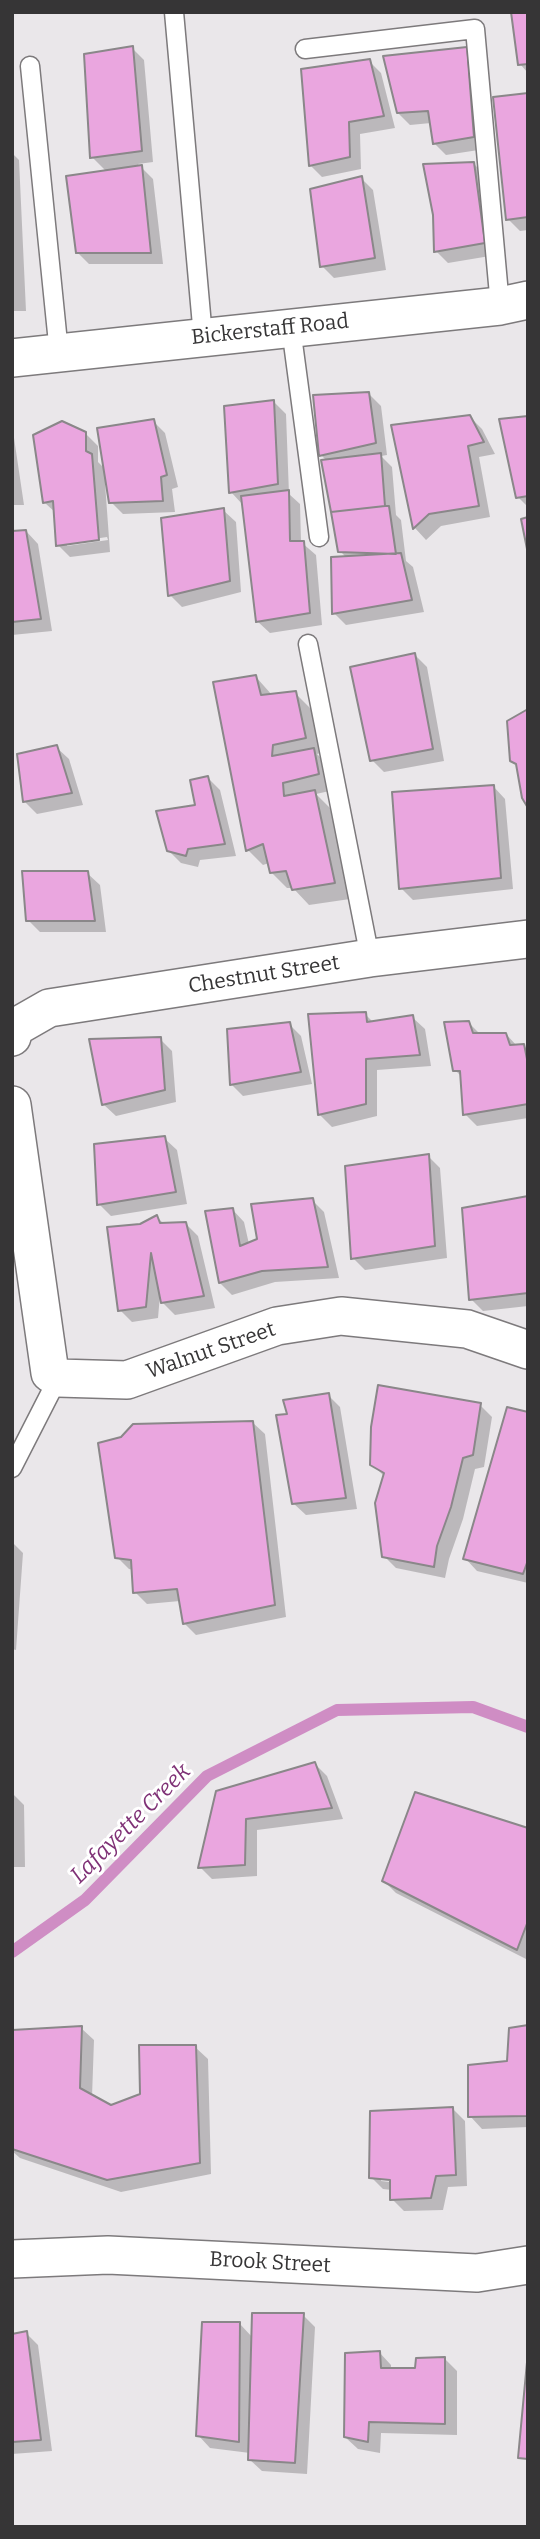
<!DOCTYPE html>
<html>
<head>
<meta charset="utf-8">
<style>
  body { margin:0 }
  #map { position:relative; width:540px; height:2539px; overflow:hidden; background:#eae7ea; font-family:Bitter,serif }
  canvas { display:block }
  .frame { position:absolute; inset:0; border:14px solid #363536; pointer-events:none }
</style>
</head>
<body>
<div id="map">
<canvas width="540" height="2539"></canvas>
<div class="frame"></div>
</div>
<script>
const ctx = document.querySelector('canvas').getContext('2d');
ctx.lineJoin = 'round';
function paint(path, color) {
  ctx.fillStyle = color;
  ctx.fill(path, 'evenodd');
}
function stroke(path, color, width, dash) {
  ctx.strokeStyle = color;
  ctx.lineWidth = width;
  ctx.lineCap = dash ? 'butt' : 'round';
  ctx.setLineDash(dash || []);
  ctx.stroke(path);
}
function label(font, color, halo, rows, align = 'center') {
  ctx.font = font + ' Bitter,serif';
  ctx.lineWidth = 6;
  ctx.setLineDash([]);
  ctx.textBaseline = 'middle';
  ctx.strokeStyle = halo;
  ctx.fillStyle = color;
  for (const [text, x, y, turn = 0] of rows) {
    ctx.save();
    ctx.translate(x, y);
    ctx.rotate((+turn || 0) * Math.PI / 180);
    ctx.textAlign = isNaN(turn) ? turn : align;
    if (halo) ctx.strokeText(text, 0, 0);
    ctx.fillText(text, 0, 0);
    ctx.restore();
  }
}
paint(new Path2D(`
  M528,12V73L520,64Z
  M132,48L144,60L153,162L138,164L153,179L163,264H89L77,252L107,172L92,157Z
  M466,49L478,61L485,149L446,155L434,143L431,123L410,125L398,113Z
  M369,61L381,73L395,128L360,134L361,169L322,177L310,165Z
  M528,95V230L520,231L508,219Z
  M12,153L19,160L26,311H12Z
  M473,163L486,176L496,255L448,263L436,251Z
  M361,178L373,190L386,270L334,278L322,266Z
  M369,394L381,406L387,455L381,456L392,467L396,515L401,520L406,561L413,567L424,612L346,625L334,613L347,558L340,551L327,461L321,455Z
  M274,402L286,414L289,494L300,504L301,542L316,555L322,625L270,633L257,621L243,505L231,492Z
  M469,416L482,429L495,454L479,457L490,517L441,526L426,540L415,528L393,426Z
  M528,418V507L518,497Z
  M153,421L165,433L178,487L172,489L175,512L123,514L111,502L108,482L105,483L110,552L70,557L58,545L56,513L45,503L35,436L85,433L98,446V462L106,470ZM107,537L108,540L67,546V543Z
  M12,430L13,431L24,505H12Z
  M223,510L236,522L241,592L182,607L170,595Z
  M26,531L38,544L52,631L12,635V533Z
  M415,655L427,667L444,761L384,772L372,760Z
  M256,677L272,695L295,693L311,709L321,753L317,754L329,766L334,790L316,794L330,808L350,899L309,905L293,888H287L272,873L269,863L263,865L248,850Z
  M56,747L69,759L83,805L37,814L25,802Z
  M208,778L220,790L236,856L200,860L198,867L181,863L168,850L197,807Z
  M493,786L505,799L513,889L413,900L401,888Z
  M87,873L100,885L106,932H40L28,920Z
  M365,1014L374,1023L412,1017L425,1029L431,1066L377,1070V1116L332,1127L320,1115Z
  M469,1023L480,1034H506L517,1046L523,1045L528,1050V1118L477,1126L465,1114L462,1077L455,1070Z
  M289,1024L301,1036L312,1084L243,1096L231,1084Z
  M160,1039L172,1051L176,1102L116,1116L103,1104Z
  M164,1138L177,1150L187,1204L111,1216L99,1204Z
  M428,1156L440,1168L447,1258L365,1270L353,1258Z
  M528,1197V1306L483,1311L471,1299Z
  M312,1200L324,1212L339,1278L275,1282L232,1295L220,1283L232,1209L244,1222L249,1244L259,1240Z
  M157,1217L164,1224H186L198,1236L215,1308L175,1315L162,1302L160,1295L158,1318L132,1322L120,1310L141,1226Z
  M328,1395L340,1407L357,1509L306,1515L293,1503L290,1416Z
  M480,1405L492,1417L484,1467L475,1469L463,1519L449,1559L445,1578L396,1568L384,1556L385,1477L372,1464Z
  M528,1414V1583L477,1571L465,1558Z
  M252,1422L265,1434L286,1617L196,1635L184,1623L180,1601L147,1604L135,1592L133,1570L129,1569L117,1557Z
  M12,1542L23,1553L16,1650L12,1649Z
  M315,1764L327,1776L343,1819L257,1830V1876L212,1879L200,1867L217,1792Z
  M12,1793L24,1805L25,1867H12Z
  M528,1830V1960L396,1893L384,1881Z
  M528,2027V2127L482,2129L470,2116L509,2063Z
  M81,2028L94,2040L92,2097L111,2107L142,2096L195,2047L208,2059L211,2174L121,2192L20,2158L12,2151V2032Z
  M453,2109L465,2121L467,2186L448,2187L443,2210L404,2211L392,2199V2190L383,2189L371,2177ZM381,2178L398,2180V2183L381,2181Z
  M303,2315L315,2327L307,2474L262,2471L249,2459L250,2453L210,2448L198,2435L240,2324L253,2338Z
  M26,2333L38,2345L52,2451L12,2454V2335Z
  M379,2352L391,2365V2370H416L445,2359L457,2371V2435L381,2433L380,2453L358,2449L345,2437Z`), '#0003');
stroke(new Path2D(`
  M12,1952L85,1900L207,1776L337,1710L473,1707L528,1727`), '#cf8dc4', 12);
const building = new Path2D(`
  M511,12H528V64L518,65Z
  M133,46L142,151L90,158L84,54Z
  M467,47L474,137L433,144L428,111L397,113L383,56Z
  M370,59L384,116L349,122L350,157L309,166L301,69Z
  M528,93V217L506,220L493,97Z
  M474,162L485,243L434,252L433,215L423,164Z
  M142,165L151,253H76L66,176Z
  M362,176L375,258L320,267L310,189Z
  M369,392L376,443L319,456L313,395Z
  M274,400L278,484L229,493L224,406Z
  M470,415L484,442L468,446L479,506L429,514L413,529L391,425Z
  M528,416V496L516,498L499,419Z
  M154,419L167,475L161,477L163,501L109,503L97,428Z
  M62,421L86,432V451L92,454L99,540L56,546L53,501L43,503L33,435Z
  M381,453L385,506L331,512L321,460Z
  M289,490L290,541H304L310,613L256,622L241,496Z
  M385,506H389L396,554L338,552L331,512Z
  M224,508L230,581L168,596L161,518Z
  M528,517V554L521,519Z
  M26,530L41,619L12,622V531Z
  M401,553L412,600L332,614L331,557Z
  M415,653L433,749L370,761L350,667Z
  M256,675L261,695L296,691L306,738L273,745L272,756L314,748L319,774L283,783L284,796L315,790L335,883L292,890L286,871L270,873L263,844L246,851L213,682Z
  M528,709V808L522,798L516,764L510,761L507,721Z
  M57,745L72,793L23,802L17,754Z
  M208,776L225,844L188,849L186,856L167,851L156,811L195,805L190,780Z
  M494,785L501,878L399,889L392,792Z
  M22,871H88L95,921H26Z
  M366,1012L367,1022L413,1015L420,1055L366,1059V1104L318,1115L308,1014Z
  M469,1021L473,1033H506L510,1045L524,1044L528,1064V1104L463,1115L460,1071H453L444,1022Z
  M290,1022L301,1072L230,1085L227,1029Z
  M161,1037L165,1090L102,1105L89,1039Z
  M165,1136L176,1192L97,1205L94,1144Z
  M429,1154L435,1246L351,1259L345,1166Z
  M528,1196V1293L469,1300L462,1208Z
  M313,1198L328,1267L262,1271L219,1283L205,1211L233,1208L240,1246L257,1239L251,1204Z
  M157,1215L160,1223L186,1222L204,1296L161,1303L151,1253L146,1307L118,1311L107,1227L140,1224Z
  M378,1385L481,1403L473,1455L463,1458L451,1507L437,1546L434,1567L382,1557L375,1503L384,1473L370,1465L371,1427Z
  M329,1393L346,1498L292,1504L276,1415L287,1414L283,1400Z
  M507,1407L528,1412V1560L523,1574L463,1559Z
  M253,1421L275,1605L183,1624L177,1589L133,1593L131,1560L115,1558L98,1443L121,1437L133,1424Z
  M315,1762L332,1808L246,1819L245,1865L198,1868L216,1791Z
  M415,1792L528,1828V1921L517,1950L382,1881Z
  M528,2025V2116L468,2117V2065L507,2061L509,2028Z
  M82,2026L80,2088L111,2105L140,2094L139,2045H196L200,2163L107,2180L12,2149V2030Z
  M453,2107L456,2175L436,2176L431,2198L390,2200V2180L369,2178L370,2111Z
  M252,2313H304L295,2463L248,2460Z
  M202,2322H240L239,2442L196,2436Z
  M27,2331L41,2440L12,2442V2334Z
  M380,2351L381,2368H415L416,2358L445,2357V2424L369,2422L368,2442L344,2437L345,2353Z
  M527,2362H528V2459L518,2458Z`);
paint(building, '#eaa6df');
stroke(building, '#8a8789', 2);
const service = new Path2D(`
  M174,12L203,337
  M305,49L475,29L500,306
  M30,66L59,353
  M291,328L319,537
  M308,644L370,958
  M12,1468L58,1378`);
const minor = new Path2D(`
  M12,358L500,306L528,300
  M12,1037L14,1028L49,1008L370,958L528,939
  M12,1105L50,1373L58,1378L127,1380L277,1326L341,1316L467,1329L528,1350
  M12,2259L108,2255L477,2273L528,2265`);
stroke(service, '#7d7a7c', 21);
stroke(minor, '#7d7a7c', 40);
stroke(service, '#fff', 18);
stroke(minor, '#fff', 37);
label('21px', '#363536', '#fff', [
  ["Bickerstaff Road",270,330,-6],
  ["Chestnut Street",264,975,-9],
  ["Walnut Street",211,1351,-19],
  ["Brook Street",270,2263,3]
]);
label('italic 23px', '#7f3176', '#fff', [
  ["Lafayette Creek",131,1824,-45]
]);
</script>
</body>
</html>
